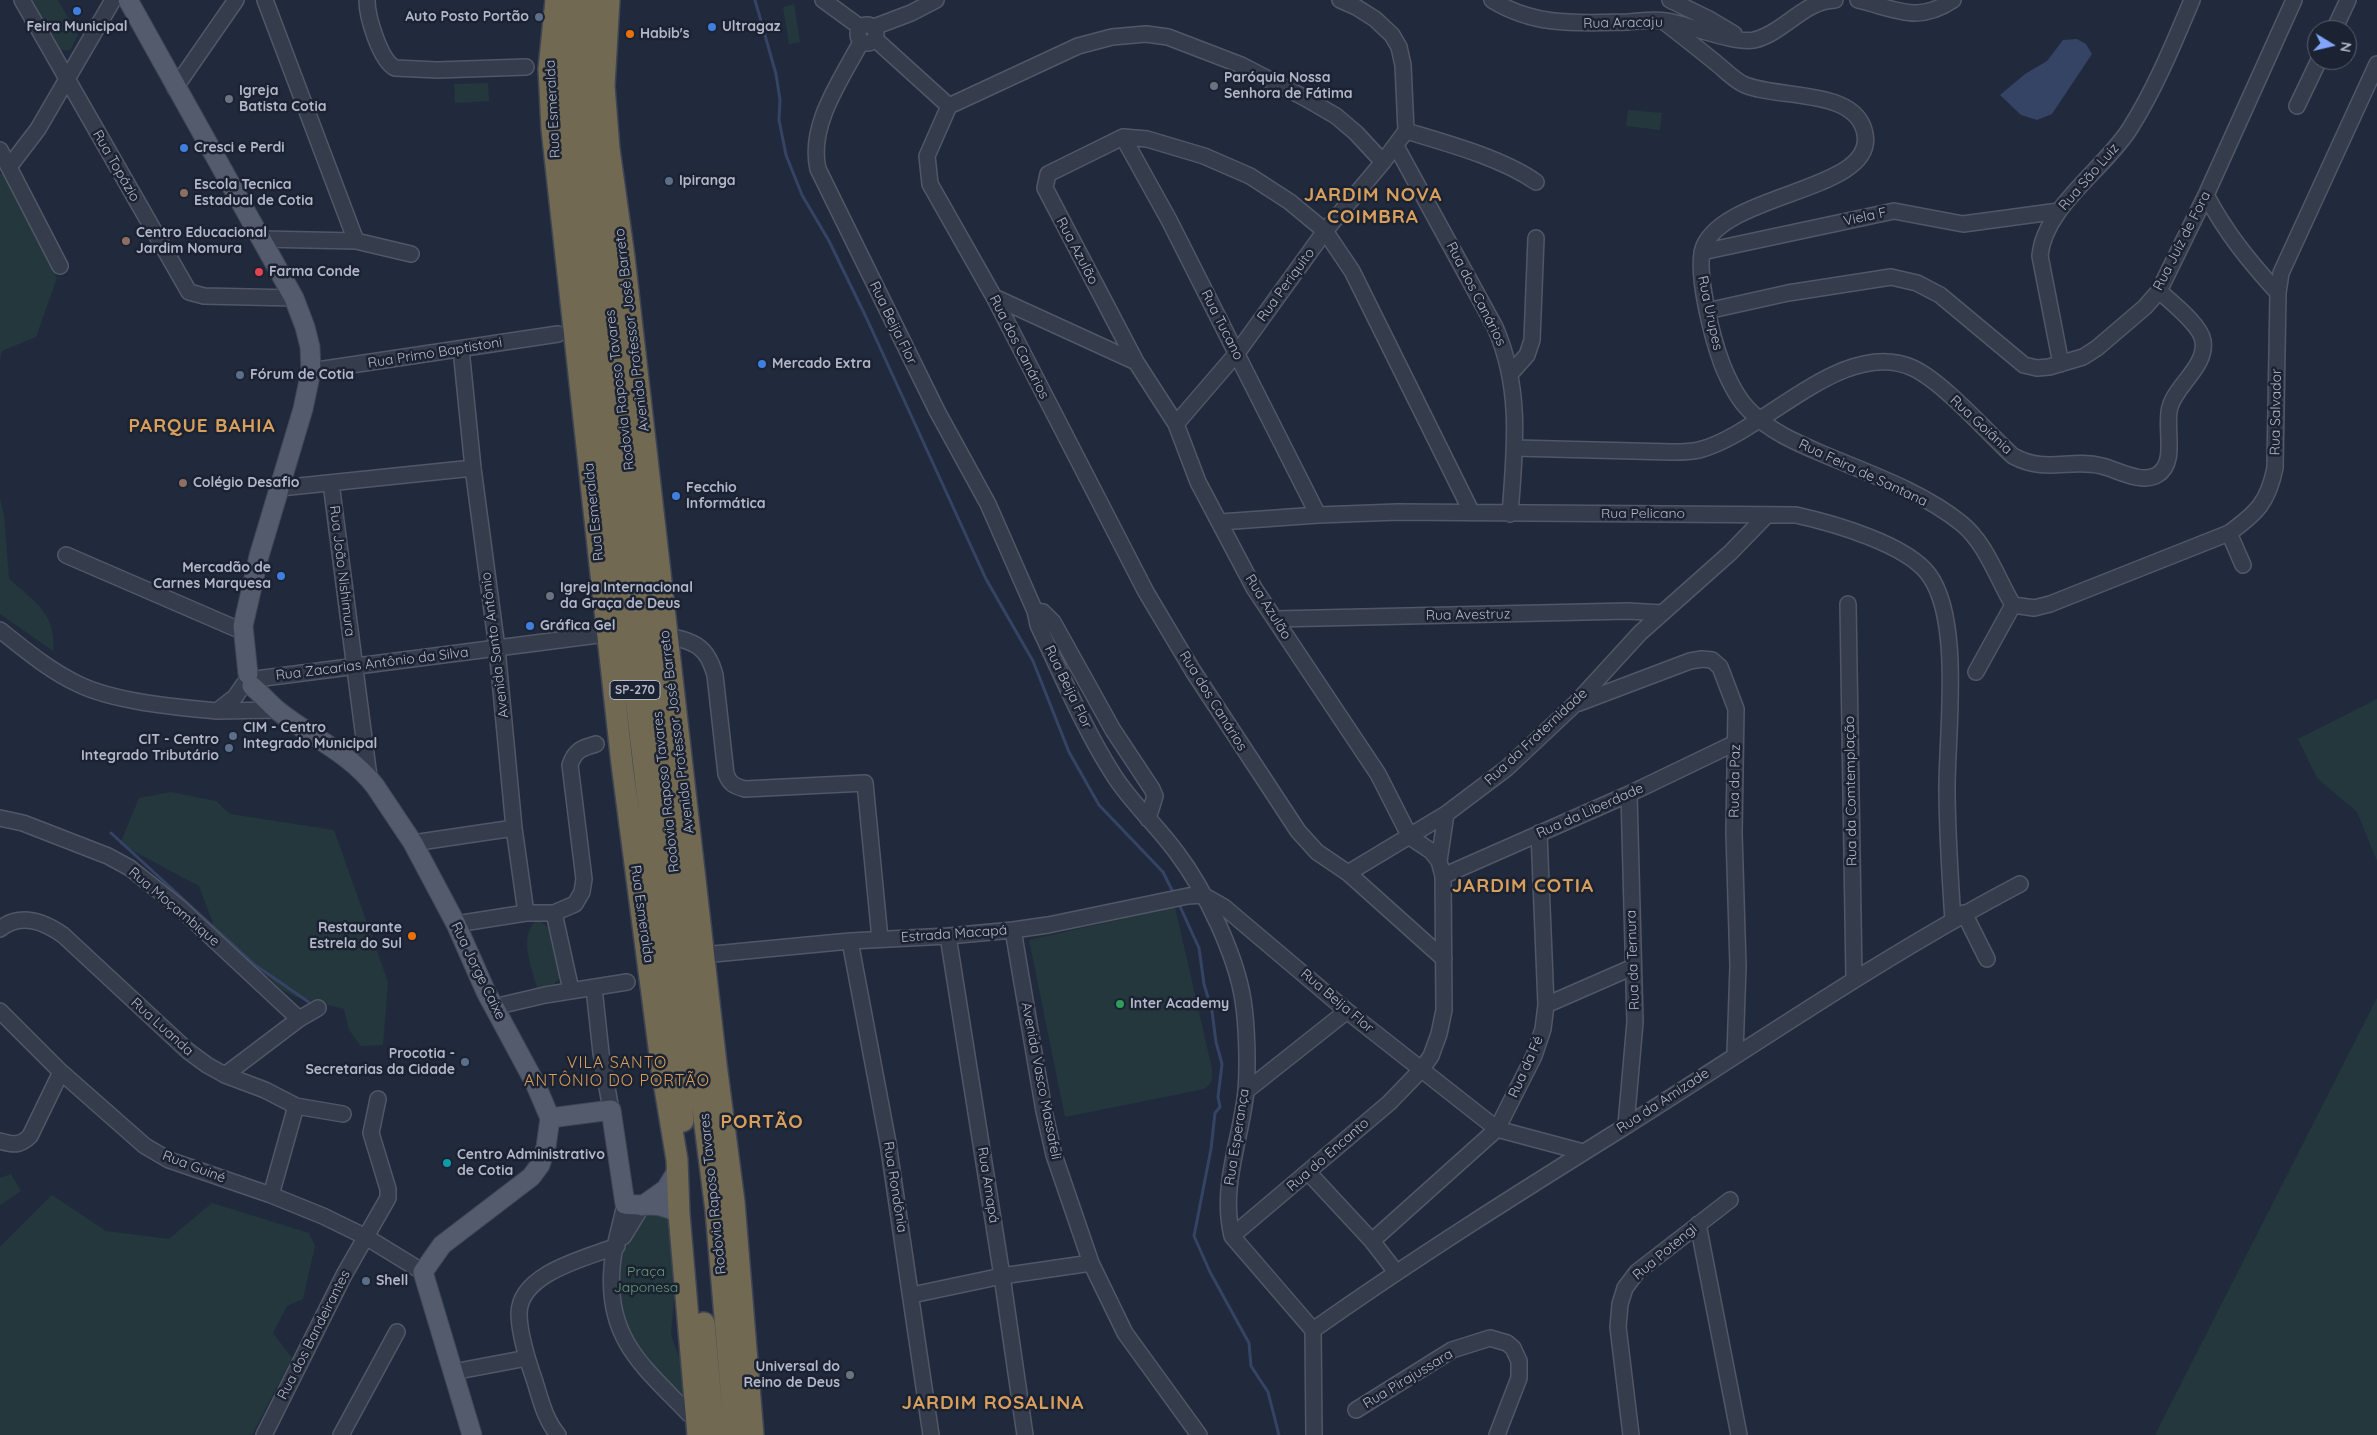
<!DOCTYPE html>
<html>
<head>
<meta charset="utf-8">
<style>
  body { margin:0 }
  #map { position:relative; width:2377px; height:1435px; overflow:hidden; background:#212a3c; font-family:Quicksand,sans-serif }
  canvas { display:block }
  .north { position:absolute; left:2307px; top:20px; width:50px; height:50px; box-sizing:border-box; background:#1b2231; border:1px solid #575e6d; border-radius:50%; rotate:99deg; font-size:14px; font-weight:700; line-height:20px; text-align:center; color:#b1b7c8 }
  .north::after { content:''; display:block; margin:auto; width:18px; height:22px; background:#82a5fb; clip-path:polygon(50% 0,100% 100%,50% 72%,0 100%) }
</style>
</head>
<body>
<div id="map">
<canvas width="2377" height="1435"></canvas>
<div class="north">N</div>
</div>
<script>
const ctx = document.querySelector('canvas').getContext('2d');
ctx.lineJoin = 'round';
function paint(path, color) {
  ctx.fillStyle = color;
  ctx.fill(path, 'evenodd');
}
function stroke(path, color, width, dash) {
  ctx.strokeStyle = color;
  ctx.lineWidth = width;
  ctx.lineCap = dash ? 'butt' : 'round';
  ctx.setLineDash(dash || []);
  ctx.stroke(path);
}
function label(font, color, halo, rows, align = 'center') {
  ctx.font = font + ' Quicksand,sans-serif';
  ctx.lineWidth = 5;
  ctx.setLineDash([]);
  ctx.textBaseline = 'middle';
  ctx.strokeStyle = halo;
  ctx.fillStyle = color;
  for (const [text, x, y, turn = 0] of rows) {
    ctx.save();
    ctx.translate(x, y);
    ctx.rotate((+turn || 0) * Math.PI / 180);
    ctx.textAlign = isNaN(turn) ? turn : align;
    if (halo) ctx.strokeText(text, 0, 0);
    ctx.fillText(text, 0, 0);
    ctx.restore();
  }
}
paint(new Path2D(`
  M33,0H58L78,35L70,50H58Z
  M794,4L800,42L789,44L783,7Z
  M488,83L489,101L455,103L454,84Z
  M1628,110L1662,113L1660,130L1626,126Z
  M3,173L57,278L36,337L2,351L0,360V174Z
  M0,498L4,515L9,579C34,601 57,614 53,651L0,614Z
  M2377,699V861L2357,812L2317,778L2298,739Z
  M171,792L216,801L230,814L334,830L388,982L383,1045L361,1046L349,1030L344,1009L296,997L282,990L214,926L199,886L120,844L139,798Z
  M1175,907L1212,1069C1212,1079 1213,1083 1204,1089L1065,1117L1029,940Z
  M538,920L552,930L562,976L553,985L537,988C532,968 517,933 538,920Z
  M2377,998V1435H2155Z
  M11,1174L21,1191L0,1205V1178Z
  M52,1195L106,1231L169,1239L212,1203L309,1233L315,1246L303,1299L287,1306L273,1333L292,1358L252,1435H0V1247Z
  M665,1213L671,1224L670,1234L675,1284L671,1335L688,1382L690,1400C650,1366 626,1345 619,1290C618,1278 616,1264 621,1252C626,1237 637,1226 648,1214Z`), '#23373d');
paint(new Path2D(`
  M2077,39L2086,44L2092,54L2052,114L2037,120L2021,115L2000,95L2025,74L2047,61L2063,40Z`), '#354364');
stroke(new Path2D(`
  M755,0L776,74L780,100L779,120L786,155L802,195L829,241L866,317L986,579L1033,661L1069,752L1099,805L1163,872L1174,894
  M111,833L255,965L313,1005
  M1178,902L1199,948L1204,984L1212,1011L1216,1042L1222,1064L1218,1097L1220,1107L1215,1113L1211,1149L1194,1236L1210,1272L1249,1343L1251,1366L1268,1392L1279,1435`), '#354364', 3);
const minor = new Path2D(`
  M22,0L189,292L204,296L294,298
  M265,0L356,241
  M367,0C367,17 380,60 395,68L437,70L526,67
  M823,0L860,27
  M1492,0C1536,27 1578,23 1628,22C1640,21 1654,19 1666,21C1690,25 1734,44 1754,40C1784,33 1803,1 1835,0
  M1670,0L1709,19L1734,34
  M1858,0C1896,9 1917,24 1953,0
  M1663,21C1681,35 1699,49 1716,63C1725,70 1733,79 1743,84C1777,100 1857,87 1865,134C1876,191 1728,192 1704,246C1694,269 1713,340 1722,364C1728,379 1737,398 1749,410C1769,431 1797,443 1823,454C1870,474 1921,491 1961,523C1986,543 1997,578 2013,605
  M858 34a9 9 0 1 1 18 0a9 9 0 1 1-18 0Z
  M874,27L911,13L936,0
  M2334,30L2348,0
  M875,39L949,106
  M861,42C841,80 808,125 818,169L937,411L988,504L1035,611L1038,625C1062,675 1083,727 1113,774C1131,803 1157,825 1177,853C1205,890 1236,955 1243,1000C1247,1025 1248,1066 1246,1091C1241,1140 1220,1186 1232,1236L1313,1330L1314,1435
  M175,88L236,0
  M2297,106L2319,60
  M1406,131C1446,143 1502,158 1536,182
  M1123,137L1169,220L1318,515
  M1396,146L1495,327C1522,389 1515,448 1510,514
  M0,150L60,266
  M1383,162L1356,133L1336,116L1305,98L1241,65L1168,37L1146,34L1112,37L1078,46L949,106L927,156L930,184L994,297L1146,592L1193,671L1298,831L1317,852L1348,873L1444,959
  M9,167L38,129L113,0
  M2206,195C2226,233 2249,261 2278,293
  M262,239L356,241L411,254
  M1702,252L1894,211L1963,224L2059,211
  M994,297L1136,362
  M1707,311L1788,293L1891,277L1917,283L1940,295L2024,365L2037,368L2049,367L2083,357L2097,348L2145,307L2159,291L2206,195L2294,0
  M461,349L473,468L497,648L514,828L526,913
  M2061,364L2040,256C2044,208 2103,170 2129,130C2155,89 2173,45 2192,0
  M311,371L558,334
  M1511,373L1527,355L1532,340L1536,238
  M1176,424L1237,353L1325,231L1383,162L1406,131L1403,65L1399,47L1392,35L1375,19L1356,7L1340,0
  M1515,448L1672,452C1681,452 1691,452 1699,450C1763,434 1843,336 1913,368C1943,382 1987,432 2013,456C2046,474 2070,458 2102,466C2118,470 2141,484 2157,475C2178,463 2164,427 2170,407C2176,385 2207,366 2203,341C2201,325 2171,302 2159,291
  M331,483L369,777
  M280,488L473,468
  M1220,522L1318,515L1398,512L1796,515C1832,523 1907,544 1929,575C1962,620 1947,732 1947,788C1947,832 1950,876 1953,921
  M2229,533L2243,565
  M66,555L244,632
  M1848,604L1854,979
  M2013,605L2034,608L2050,604L2229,533C2257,513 2268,502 2275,468L2278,293L2281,273L2377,64
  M1035,611L1043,612L1053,622L1113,730L1152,789L1155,796L1148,819
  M1275,619L1628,611L1662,613
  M0,630C25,650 49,670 78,684C115,702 176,707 217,711L235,697L244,684
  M666,635C694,642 707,645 715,675L726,774C730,784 734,786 745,789L865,783L880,939
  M1976,672L2013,605
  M256,679L606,634
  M1579,703L1690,661L1702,659L1712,660L1720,667L1736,709L1734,833L1738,966L1735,1054
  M217,711L277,710
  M0,818L23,823L108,856L130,868L179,907L299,1019
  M413,843L514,828
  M1439,861L1431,851L1410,837L1378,774L1254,588L1198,482L1176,424L1136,362L1045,188L1048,174L1123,137L1147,139L1204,156L1250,176L1290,202L1325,231L1352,271L1472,513
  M1348,873L1446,814
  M1443,876L1629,794L1735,743
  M554,913L571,990
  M1964,913L1987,959
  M456,924L526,913H554L575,904L582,892L584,879L570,765C575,750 582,748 596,744
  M0,929C21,912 44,922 63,935L188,1051L207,1065L225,1075L265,1090L296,1106L343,1114
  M1013,930L1044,1111L1054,1155L1091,1263L1125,1333L1199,1435
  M948,936L1002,1276L1025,1435
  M850,941L888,1143L931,1435
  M703,955L850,941L948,936L1013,930L1048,925L1188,896L1203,895L1224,907L1347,1011L1497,1129L1583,1152
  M594,988L601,1053L611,1110
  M1546,1005L1633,967
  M494,1007L545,995L627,982
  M0,1011L61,1072L145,1146L169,1160L271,1195L323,1216L366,1237L423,1272
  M225,1075L299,1019L318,1008
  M1246,1091L1347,1011
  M1626,1125L1635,1022L1629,794
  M0,1141C13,1145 20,1146 30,1136L61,1072
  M1308,1172L1372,1241L1396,1272
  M271,1195L296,1106
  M625,1204C621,1225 613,1247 612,1268C606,1340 645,1368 689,1414
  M1698,1224L1739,1435
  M1232,1236L1389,1103L1421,1070L1431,1056L1439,1034L1444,1010L1443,876L1439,861L1446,814L1507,768L1575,704L1640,633L1730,553L1767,515
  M623,1237L642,1206
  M1372,1241L1497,1129L1534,1056L1543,1029L1546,1005L1539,833
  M912,1295L1002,1276L1091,1263
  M1313,1330C1415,1258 1520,1192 1626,1126C1756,1044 1883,956 2020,884
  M453,1372L527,1358
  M1356,1410L1452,1350L1490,1338L1507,1343L1513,1348L1519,1361V1378L1497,1435
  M264,1435L344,1275L388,1198V1189L371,1133L378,1099
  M341,1435L397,1332
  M558,1435C543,1417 540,1395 532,1373C526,1355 519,1332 519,1313C520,1273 586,1258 617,1246
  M1631,1435L1618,1327L1620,1304L1625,1288L1637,1272L1730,1200`);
const major = new Path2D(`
  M128,0L294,298L305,327L310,347L311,371L303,409L259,556L243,626L248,674
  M252,686C261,694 269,703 277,710C309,736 350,753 375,786L413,843L456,924L486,992L535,1083L550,1118L546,1147L540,1165L531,1177L442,1245L423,1272L472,1435
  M550,1118L611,1110L625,1204C648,1207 659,1201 679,1214
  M642,1206L666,1189L677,1171`);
const highway = new Path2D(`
  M556,0L549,69L552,129L622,764L662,1070L677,1160L679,1214L698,1435
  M573,0L568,76L572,156L661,910L683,1121
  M591,0L586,72L588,119L687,984L716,1211L735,1435
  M609,0L604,86L609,149L624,257L716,1064L734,1202L753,1435
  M704,1323L714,1435`);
stroke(minor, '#515767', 18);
stroke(major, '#3f4655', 21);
stroke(highway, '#3e4454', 24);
stroke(minor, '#353c4c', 15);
stroke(major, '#535b6c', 19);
stroke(highway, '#726952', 21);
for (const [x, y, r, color] of [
  [77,11,5,"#3f7fe0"],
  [539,17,5,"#5c6f8a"],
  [712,27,5,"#3f7fe0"],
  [630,34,5,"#e8710a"],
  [1214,86,5,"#6b7280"],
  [229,99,5,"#6b7280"],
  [184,148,5,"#3f7fe0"],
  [669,181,5,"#5c6f8a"],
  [184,193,5,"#8d6e63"],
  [126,241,5,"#8d6e63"],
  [259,272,5,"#e0444e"],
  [762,364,5,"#3f7fe0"],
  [240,375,5,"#5c6f8a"],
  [183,483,5,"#8d6e63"],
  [676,496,5,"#3f7fe0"],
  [281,576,5,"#3f7fe0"],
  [550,596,5,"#6b7280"],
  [530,626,5,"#3f7fe0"],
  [233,736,5,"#5c6f8a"],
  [229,748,5,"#5c6f8a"],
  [412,936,5,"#e8710a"],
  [1120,1004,5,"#2e9e5b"],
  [465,1062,5,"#5c6f8a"],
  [447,1163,5,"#0f9aa8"],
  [366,1281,5,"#5c6f8a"],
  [850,1375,5,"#6b7280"]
]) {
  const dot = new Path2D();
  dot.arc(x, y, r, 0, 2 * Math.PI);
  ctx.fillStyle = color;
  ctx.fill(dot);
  stroke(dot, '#1b2231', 2);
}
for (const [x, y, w] of [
  [635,690,50]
]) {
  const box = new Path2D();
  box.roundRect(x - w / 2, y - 9.5, w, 19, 4);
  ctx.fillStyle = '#1b2231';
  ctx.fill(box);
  stroke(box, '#b1b7c8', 1);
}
label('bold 12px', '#b1b7c8', null, [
  ["SP-270",635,690]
]);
label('bold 14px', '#b1b7c8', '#1b2231', [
  ["Auto Posto Portão",529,17,"right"],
  ["Feira Municipal",77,27,"center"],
  ["Ultragaz",722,27],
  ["Habib's",640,34],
  ["Paróquia Nossa",1224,78],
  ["Senhora de Fátima",1224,94],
  ["Igreja",239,91],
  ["Batista Cotia",239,107],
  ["Cresci e Perdi",194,148],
  ["Ipiranga",679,181],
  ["Escola Tecnica",194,185],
  ["Estadual de Cotia",194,201],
  ["Centro Educacional",136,233],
  ["Jardim Nomura",136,249],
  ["Farma Conde",269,272],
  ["Mercado Extra",772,364],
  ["Fórum de Cotia",250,375],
  ["Colégio Desafio",193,483],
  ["Fecchio",686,488],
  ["Informática",686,504],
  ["Mercadão de",271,568,"right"],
  ["Carnes Marquesa",271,584,"right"],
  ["Igreja Internacional",560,588],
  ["da Graça de Deus",560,604],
  ["Gráfica Gel",540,626],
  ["CIM - Centro",243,728],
  ["Integrado Municipal",243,744],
  ["CIT - Centro",219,740,"right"],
  ["Integrado Tributário",219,756,"right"],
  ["Restaurante",402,928,"right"],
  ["Estrela do Sul",402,944,"right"],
  ["Inter Academy",1130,1004],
  ["Procotia -",455,1054,"right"],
  ["Secretarias da Cidade",455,1070,"right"],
  ["Centro Administrativo",457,1155],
  ["de Cotia",457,1171],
  ["Shell",376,1281],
  ["Universal do",840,1367,"right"],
  ["Reino de Deus",840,1383,"right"]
], 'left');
label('14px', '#b1b7c8', '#1b2231', [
  ["Rua Aracaju",1623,23,-1],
  ["Rua Esmeralda",553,109,-93],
  ["Rua Topázio",116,166,60],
  ["Rua São Luiz",2089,177,-49],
  ["Viela F",1865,217,-12],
  ["Rua Juíz de Fora",2182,241,-63],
  ["Rua Azulão",1077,251,62],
  ["Rua Periquito",1286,285,-54],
  ["Rua dos Canários",1476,294,63],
  ["Rua Urupes",1710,313,78],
  ["Rua Beija Flor",893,323,64],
  ["Rua Tucano",1222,325,63],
  ["Avenida Professor José Barreto",632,330,-97],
  ["Rua dos Canários",1019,347,63],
  ["Rua Primo Baptistoni",435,353,-9],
  ["Rodovia Raposo Tavares",620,390,-97],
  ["Rua Salvador",2276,412,-89],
  ["Rua Goiânia",1981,425,43],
  ["Rua Feira de Santana",1863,473,25],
  ["Rua Esmeralda",594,512,-96],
  ["Rua Pelicano",1643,514],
  ["Rua João Nishimura",342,571,83],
  ["Rua Azulão",1268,607,58],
  ["Rua Avestruz",1468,615,-1],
  ["Avenida Santo Antônio",495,645,-97],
  ["Rua Zacarias Antônio da Silva",372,664,-7],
  ["Rua Beija Flor",1068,687,64],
  ["Rua dos Canários",1213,701,58],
  ["Avenida Professor José Barreto",677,732,-97],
  ["Rua da Fraternidade",1536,737,-43],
  ["Rua da Paz",1735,781,-89],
  ["Rua da Comtemplação",1851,791,-91],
  ["Rodovia Raposo Tavares",666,792,-96],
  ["Rua da Liberdade",1590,811,-24],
  ["Rua Moçambique",174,907,40],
  ["Rua Esmeralda",642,914,82],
  ["Estrada Macapá",954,934,-4],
  ["Rua da Ternura",1633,960,-92],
  ["Rua Jorge Caixe",478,971,64],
  ["Rua Beija Flor",1337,1001,40],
  ["Rua Luanda",162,1027,42],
  ["Rua da Fé",1526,1067,-66],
  ["Avenida Vasco Massafeli",1041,1081,79],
  ["Rua da Amizade",1663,1101,-33],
  ["Rua Esperança",1237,1137,-81],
  ["Rua do Encanto",1328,1155,-41],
  ["Rua Guiné",194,1167,21],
  ["Rua Amapá",988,1185,81],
  ["Rua Rondônia",895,1187,81],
  ["Rodovia Raposo Tavares",713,1194,-96],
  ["Rua Potengi",1665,1252,-40],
  ["Rua dos Bandeirantes",314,1335,-63],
  ["Rua Pirajussara",1408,1379,-31]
]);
label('14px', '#679a77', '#1b2231', [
  ["Praça",646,1272],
  ["Japonesa",646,1288]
]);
ctx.letterSpacing = '1px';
label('16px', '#d89e5c', '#1b2231', [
  ["VILA SANTO",617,1063],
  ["ANTÔNIO DO PORTÃO",617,1081]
]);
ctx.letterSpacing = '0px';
ctx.letterSpacing = '1px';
label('bold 19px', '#d89e5c', '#1b2231', [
  ["JARDIM NOVA",1373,195],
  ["COIMBRA",1373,217],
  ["PARQUE BAHIA",202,426],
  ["JARDIM COTIA",1523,886],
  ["PORTÃO",762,1122],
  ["JARDIM ROSALINA",993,1403]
]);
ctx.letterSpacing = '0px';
</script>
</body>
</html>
